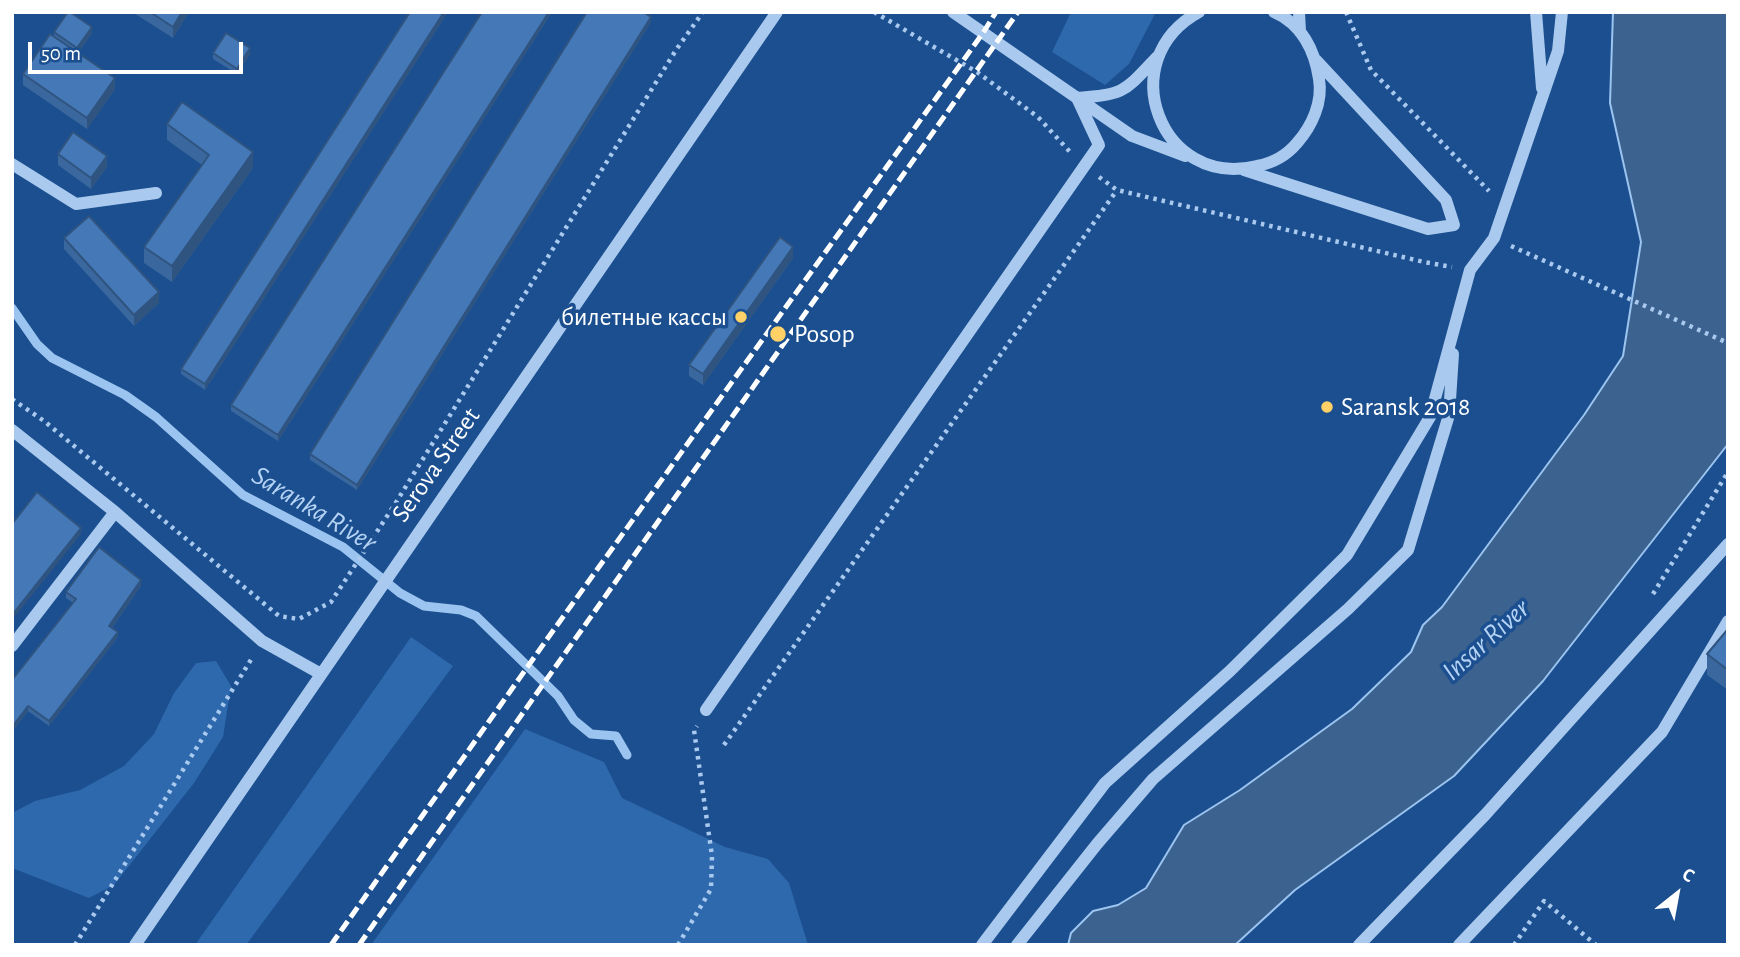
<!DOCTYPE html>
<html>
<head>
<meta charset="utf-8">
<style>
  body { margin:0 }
  #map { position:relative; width:1740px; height:957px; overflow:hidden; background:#1b4f8f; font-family:"Alegreya Sans",sans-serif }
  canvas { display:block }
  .frame { position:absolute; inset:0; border:14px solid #fff; pointer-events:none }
  .north { position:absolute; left:1642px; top:859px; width:70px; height:70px; -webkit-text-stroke:5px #1b4f8f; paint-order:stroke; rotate:31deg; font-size:19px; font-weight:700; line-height:28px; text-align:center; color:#fff }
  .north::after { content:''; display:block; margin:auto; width:24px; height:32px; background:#fff; clip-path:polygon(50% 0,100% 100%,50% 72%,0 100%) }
  .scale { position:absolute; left:28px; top:42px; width:215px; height:32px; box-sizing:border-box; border:4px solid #fff; border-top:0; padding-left:9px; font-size:21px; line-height:24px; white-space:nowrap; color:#fff; -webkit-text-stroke:5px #1b4f8f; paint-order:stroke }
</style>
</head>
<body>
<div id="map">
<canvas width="1740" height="957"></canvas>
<div class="frame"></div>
<div class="north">С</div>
<div class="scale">50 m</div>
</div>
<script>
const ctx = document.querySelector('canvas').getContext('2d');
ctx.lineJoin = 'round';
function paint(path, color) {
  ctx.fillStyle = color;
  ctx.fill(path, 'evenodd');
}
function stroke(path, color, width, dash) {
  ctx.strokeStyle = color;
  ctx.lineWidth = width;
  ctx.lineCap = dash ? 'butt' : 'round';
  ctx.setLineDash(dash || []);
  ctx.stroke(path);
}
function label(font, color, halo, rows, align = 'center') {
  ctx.font = font + ' "Alegreya Sans",sans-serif';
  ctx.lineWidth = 7;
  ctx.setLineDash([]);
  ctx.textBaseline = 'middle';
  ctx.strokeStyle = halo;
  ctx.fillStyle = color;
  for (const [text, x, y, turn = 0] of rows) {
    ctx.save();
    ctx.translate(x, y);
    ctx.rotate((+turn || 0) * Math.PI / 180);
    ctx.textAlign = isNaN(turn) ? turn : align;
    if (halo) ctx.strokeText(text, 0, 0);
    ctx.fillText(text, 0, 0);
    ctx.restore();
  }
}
paint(new Path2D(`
  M1071,12H1156L1129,64L1105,85L1052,52Z
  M411,637L453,666L246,945H195Z
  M216,661L231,686L223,737L194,783L114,885L89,898L12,868V813L35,801L80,790L124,766L154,734L174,693L196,663Z
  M525,729L604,762L622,798L725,847L768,859L789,883L808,945H371Z`), '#2e69ad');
const water = new Path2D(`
  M1613,12H1728V444L1543,681L1454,776L1295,890L1235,945H1068L1071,933L1093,911L1118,905L1146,888L1184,825L1240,790L1352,709L1411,652L1423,625L1442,607L1584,415L1623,356L1641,242L1610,103Z`);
paint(water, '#3c6290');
stroke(water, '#9cc4f0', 2);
stroke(new Path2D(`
  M12,308L37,344L52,358L125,395L156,417L243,495L343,547L400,593L424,606L461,610L476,616L558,696L574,720L591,734L616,736L627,755`), '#9cc4f0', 9);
stroke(new Path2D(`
  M874,12L977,72L1038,117L1071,153
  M1346,12L1371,70L1489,191
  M1099,177L1117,190L1424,262L1452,267
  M1511,246L1728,343
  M12,399L44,421L279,616L299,619L331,602L395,504L676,50L703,12
  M1653,594L1728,472
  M724,745L1117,190
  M75,945L252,658
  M678,945L711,889L712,856L694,730L697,726
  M1514,945L1544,901L1596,945`), '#a9c9ee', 4.5, [3.5, 5]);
stroke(new Path2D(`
  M953,12L1132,136L1185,156
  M1199,12C1111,60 1161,190 1257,166C1273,163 1287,155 1297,143C1312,126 1323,102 1319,79C1315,51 1302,24 1274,12
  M1299,12L1300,32
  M1536,12L1542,88
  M1077,98C1126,94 1124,92 1157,57
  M12,164L76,204L156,193
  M1244,170L1428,229L1454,225L1446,200L1316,60
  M12,430L115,512L262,641L321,674
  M12,646L115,512
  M706,710L1099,145L1077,98
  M135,945L777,12
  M982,945L1105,783L1230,671L1347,555L1430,417L1470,270L1494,238L1558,51L1562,12
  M1017,945L1097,844L1153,779L1348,609L1408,550L1449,415L1453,354
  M1359,945L1485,815L1728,544
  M1459,945L1662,732L1728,621`), '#a9c9ee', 12);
stroke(new Path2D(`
  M331,945L550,635L983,33L996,12
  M359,945L1018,12`), '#fff', 5, [12, 5]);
paint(new Path2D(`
  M132,12H189L173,38Z
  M410,12H448L205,390L181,374V369Z
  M482,12H552L278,441L231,411V405Z
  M651,22L357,490L310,460V454Z
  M54,32L92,33L78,53L115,89L87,129L23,85V74L54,36Z
  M213,53L250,54L237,74L213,59Z
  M167,124L253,168L172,282L144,263V247L202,165L167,140Z
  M58,154L107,167L91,189L58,165Z
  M64,238L159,303L134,326L64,249Z
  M793,258L703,385L689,376V365Z
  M141,586L112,628L118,637L49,726L28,711L12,732V680L73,603L66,598V592Z
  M1728,629V690L1707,675V654Z`), '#3a679d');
paint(new Path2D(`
  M182,12H189L173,38V27Z
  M444,12H448L205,390V384Z
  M549,12H552L278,441V435Z
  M651,17V22L357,490V485Z
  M92,27V33L77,54V48Z
  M250,48V54L237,74V69Z
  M115,78V89L87,129V118Z
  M253,152V168L172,282V266Z
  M107,156V167L91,189V178Z
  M793,247V258L703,385V374Z
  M159,292V303L134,326V315Z
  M81,528V534L12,620V615Z
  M141,580V586L109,632V626Z
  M118,632V637L49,726V721Z
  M28,706V711L12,732V727Z`), '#305480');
const building = new Path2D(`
  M68,12H70L92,27L77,48L54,32Z
  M150,12H182L173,27Z
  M410,12H444L205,384L181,369Z
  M482,12H549L278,435L231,405Z
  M587,12H643L651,17L357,485L310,454Z
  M226,33L250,48L237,69L213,53Z
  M50,34L115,78L87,118L23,74Z
  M182,102L253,152L172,266L144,247L209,155L167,124Z
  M73,132L107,156L91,178L58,154Z
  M89,216L159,292L134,315L64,238Z
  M780,237L793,247L703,374L689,365Z
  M37,492L81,528L12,615V524Z
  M99,547L141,580L109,626L118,632L49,721L28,706L12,727V680L76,599L66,592Z
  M1728,629V670L1707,654Z`);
paint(building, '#4478b7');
stroke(building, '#305480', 2);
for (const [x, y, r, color] of [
  [741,317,7,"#ffd166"],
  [778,334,9,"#ffd166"],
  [1327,407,7,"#ffd166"]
]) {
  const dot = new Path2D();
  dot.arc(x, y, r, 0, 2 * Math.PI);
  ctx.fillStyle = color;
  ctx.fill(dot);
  stroke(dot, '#1b4f8f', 2.5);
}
label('26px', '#fff', '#1b4f8f', [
  ["билетные кассы",727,317,"right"],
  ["Posop",794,334],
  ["Saransk 2018",1341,407]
], 'left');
label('26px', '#fff', '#1b4f8f', [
  ["Serova Street",436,465,-55]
]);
label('italic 28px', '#b5d3f5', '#1b4f8f', [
  ["Saranka River",314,509,31],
  ["Insar River",1486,640,-42]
]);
</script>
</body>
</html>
